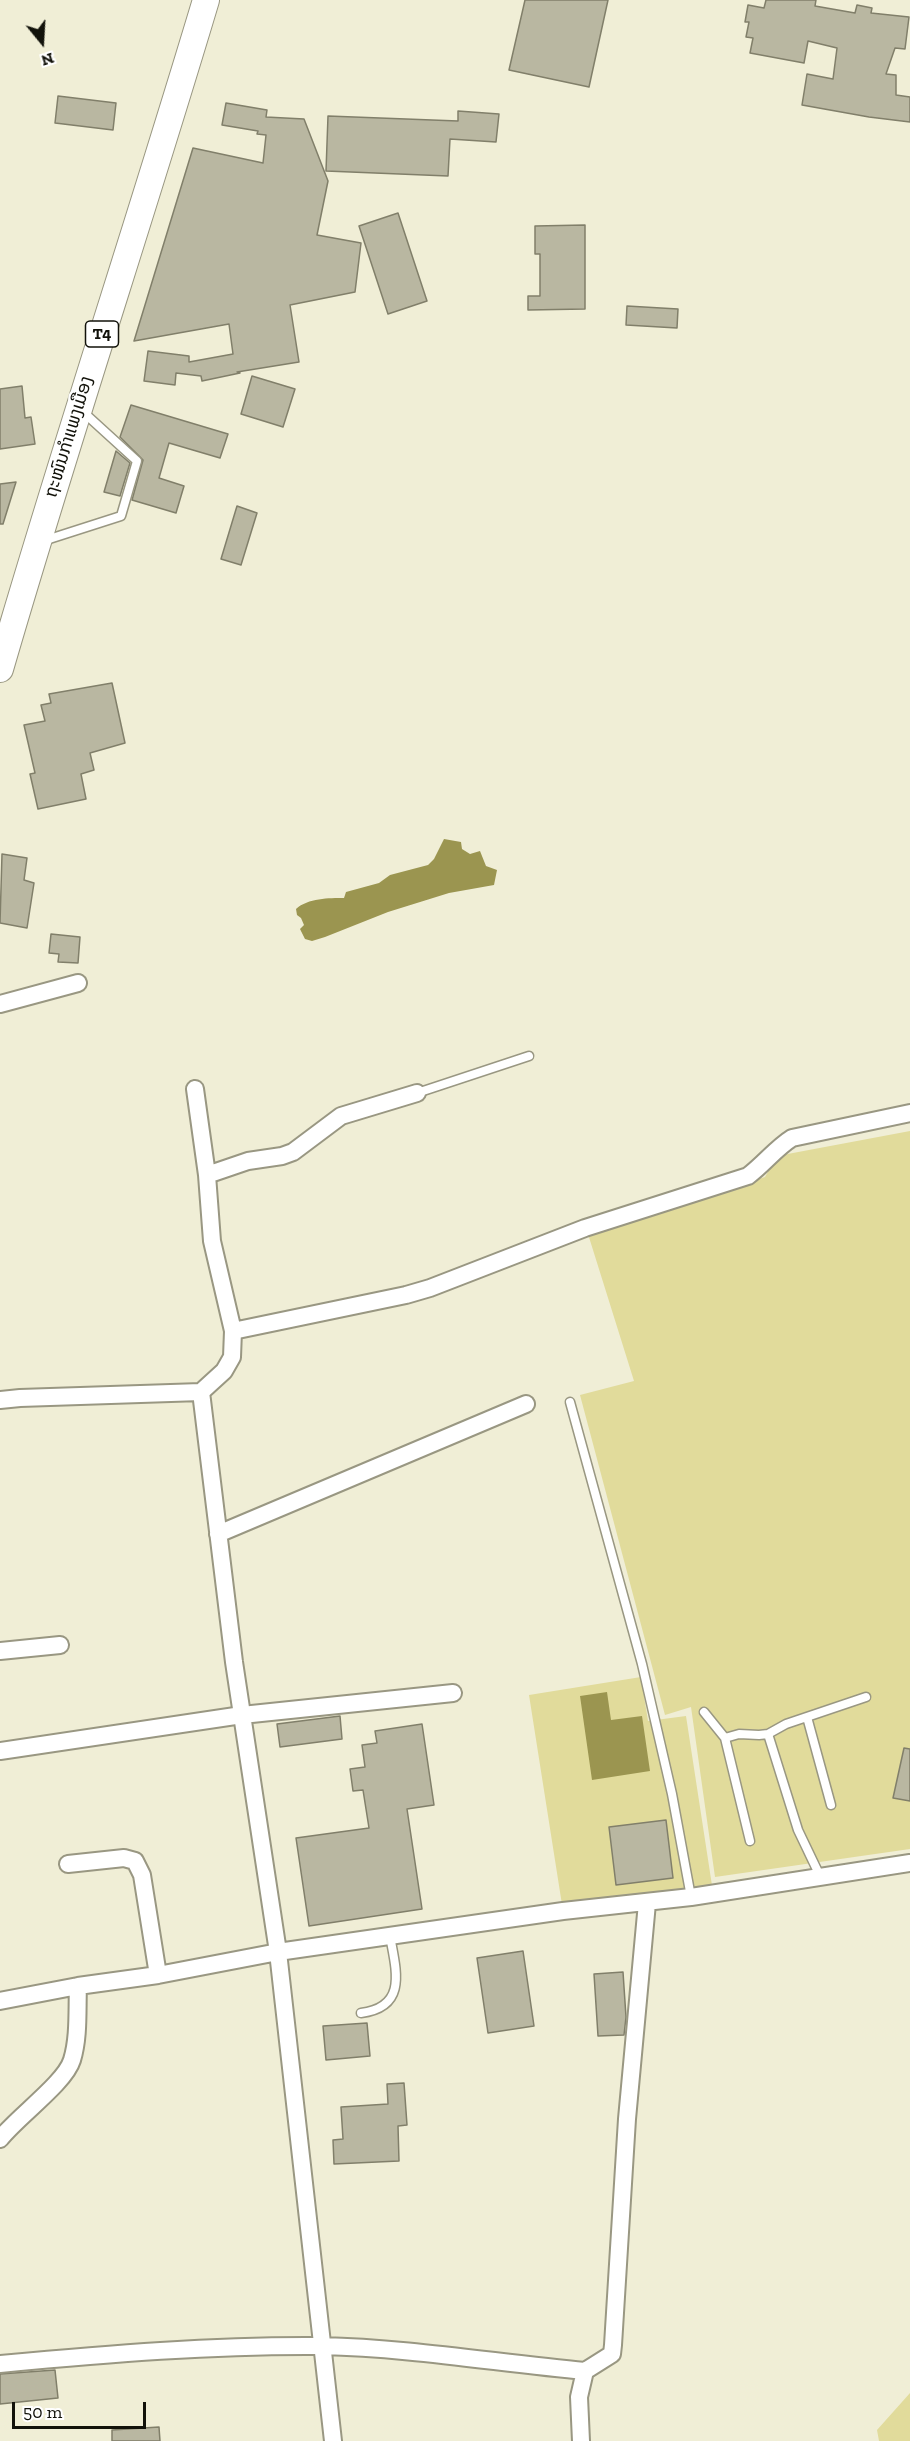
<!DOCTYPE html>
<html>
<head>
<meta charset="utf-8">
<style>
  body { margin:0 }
  #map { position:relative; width:910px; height:2441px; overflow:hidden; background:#f0eed6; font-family:"Zilla Slab",serif }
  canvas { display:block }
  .north { position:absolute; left:12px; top:12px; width:60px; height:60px; -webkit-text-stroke:4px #fff; paint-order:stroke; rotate:162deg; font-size:16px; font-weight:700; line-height:24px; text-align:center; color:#12120a }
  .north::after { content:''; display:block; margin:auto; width:21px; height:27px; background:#12120a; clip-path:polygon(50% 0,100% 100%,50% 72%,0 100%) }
  .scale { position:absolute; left:12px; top:2402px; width:134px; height:27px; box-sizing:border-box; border:3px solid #12120a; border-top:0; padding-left:8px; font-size:18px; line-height:21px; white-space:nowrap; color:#12120a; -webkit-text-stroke:4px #fff; paint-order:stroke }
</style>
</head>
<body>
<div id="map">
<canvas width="910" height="2441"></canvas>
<div class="north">N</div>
<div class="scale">50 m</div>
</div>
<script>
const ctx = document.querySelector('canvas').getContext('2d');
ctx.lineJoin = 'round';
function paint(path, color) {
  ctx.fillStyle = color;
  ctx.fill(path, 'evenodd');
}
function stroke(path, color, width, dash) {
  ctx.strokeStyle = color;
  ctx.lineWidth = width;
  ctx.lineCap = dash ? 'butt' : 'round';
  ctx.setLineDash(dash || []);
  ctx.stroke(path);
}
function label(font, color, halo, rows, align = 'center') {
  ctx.font = font + ' "Zilla Slab","Noto Sans Lao",serif';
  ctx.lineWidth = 4.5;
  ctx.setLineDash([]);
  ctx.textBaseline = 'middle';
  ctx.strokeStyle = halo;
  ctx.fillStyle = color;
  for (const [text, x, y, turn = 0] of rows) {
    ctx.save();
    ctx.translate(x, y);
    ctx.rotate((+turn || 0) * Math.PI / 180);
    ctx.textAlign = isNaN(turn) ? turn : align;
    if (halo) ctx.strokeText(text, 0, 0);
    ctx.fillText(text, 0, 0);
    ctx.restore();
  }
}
paint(new Path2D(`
  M910,1131V1849L715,1877L691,1707L665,1715L580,1395L634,1381L588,1234L765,1177L777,1156Z
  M641,1677L648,1721L686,1716L713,1892L563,1911L529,1695Z
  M910,2393V2441H879L877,2430Z`), '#e1db9b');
paint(new Path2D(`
  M444,839L461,842L462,849L470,854L480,851L486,866L497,870L494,885L449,893L388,912L325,937L312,941L305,939L300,929L304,925L301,918L297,915L296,909C308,898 329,898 344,898L346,892L379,883L390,875L428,865L434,859Z
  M607,1692L611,1720L642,1716L650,1771L592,1780L580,1696Z`), '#9b9550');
const building = new Path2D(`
  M525,0H608L589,87L509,70Z
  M766,0H816L815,6L855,13L857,5L872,8L871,13L909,17L905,49L895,48L886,74L896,75V95L910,97V122L869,117L802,105L807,74L833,79L837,48L808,41L804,63L750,53L753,38L746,37L749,22H745L748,5L764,8Z
  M58,96L116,103L113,130L55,123Z
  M226,103L267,110L266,117L304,119L328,181L317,235L361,243L355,292L290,305L299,362L237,372L240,373L202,381L201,376L176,373L175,385L144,381L148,351L189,356V362L233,354L229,324L134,341L193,148L263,163L266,135L257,134L258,131L222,125Z
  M458,111L499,114L496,142L450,139L448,176L326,171L328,116L458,121Z
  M398,213L427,301L388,314L359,226Z
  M585,225V309L528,310V296H540V254H535V226Z
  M627,306L678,309L677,328L626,325Z
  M252,376L295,389L283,427L241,414Z
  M22,386L25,418L31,417L35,444L0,449V389Z
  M131,405L228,434L220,458L169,443L159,478L184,486L176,513L132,500L143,460L120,437Z
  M116,451L130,463L120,496L104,492Z
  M16,482L3,524H0V484Z
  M237,506L257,513L241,565L221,559Z
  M112,683L125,743L90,753L94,770L81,774L86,799L38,809L30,774L35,773L24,725L45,721L41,705L51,703L49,694Z
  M2,854L27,858L24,880L34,883L27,928L0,923Z
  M51,934L80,937L78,963L58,962L59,954L49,953Z
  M340,1716L342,1739L280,1747L277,1724Z
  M422,1724L434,1805L407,1809L422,1909L309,1926L296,1838L369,1828L363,1790L353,1791L350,1769L365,1767L362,1745L377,1743L375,1731Z
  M904,1748L910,1749V1801L893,1798Z
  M666,1820L673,1878L616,1885L609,1827Z
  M523,1951L534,2026L488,2033L477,1958Z
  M623,1972L626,2017L624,2035L598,2036L594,1974Z
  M367,2023L370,2056L326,2060L323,2026Z
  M404,2083L407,2125L398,2126L399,2161L334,2164L333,2140L343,2139L341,2107L388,2104L387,2084Z
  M55,2370L58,2398L0,2404V2374Z
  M159,2427L160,2441H112V2430Z`);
paint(building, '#b9b7a1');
stroke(building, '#817f6a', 1.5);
const lane = new Path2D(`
  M43,541L121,516L137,461L81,410
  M417,1093L529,1056
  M570,1402L642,1664L672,1794L691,1897
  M704,1712L725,1738L750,1841
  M807,1717L831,1805
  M768,1734L798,1830L820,1876
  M725,1738L739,1734L759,1735L768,1734L786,1724L866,1697
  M361,2013C408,2007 396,1970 390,1936`);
const street = new Path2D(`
  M0,1004L78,983
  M207,1175L248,1161L282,1156L293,1152L341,1116L417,1093
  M233,1331L406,1295L430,1288L585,1228L748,1176C764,1164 776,1148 792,1138L910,1113
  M201,1392L234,1662L278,1952L333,2441
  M0,1400L20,1398L201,1392L224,1371L232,1357L233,1331L212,1241L207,1175L195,1089
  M218,1534L526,1404
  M0,1651L60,1645
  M0,1751L242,1715L453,1693
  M68,1864L124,1858L135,1861L142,1875L158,1975
  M0,2001L78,1986L158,1975L278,1952L563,1911L691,1897L910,1863
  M0,2139C17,2117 65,2083 72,2060C79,2037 77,2011 78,1986
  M0,2364C107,2354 214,2345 322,2346C410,2348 498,2363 585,2371
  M581,2441L579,2397L585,2371L612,2354L613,2345L627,2119L647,1903`);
const primary = new Path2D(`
  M0,669C65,445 139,224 206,0`);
stroke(lane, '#999782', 11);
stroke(street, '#999782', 20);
stroke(primary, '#999782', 28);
stroke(lane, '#fff', 8);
stroke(street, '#fff', 16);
stroke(primary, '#fff', 26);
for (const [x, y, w] of [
  [102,334,33]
]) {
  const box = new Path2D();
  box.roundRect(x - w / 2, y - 13, w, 26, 4.5);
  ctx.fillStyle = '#fff';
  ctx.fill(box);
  stroke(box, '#12120a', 1.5);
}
label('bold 16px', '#12120a', null, [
  ["T4",102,334]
]);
label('18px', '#12120a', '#fff', [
  ["ຖະໜົນກຳແພງເມືອງ",69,437,-73]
]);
</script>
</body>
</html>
